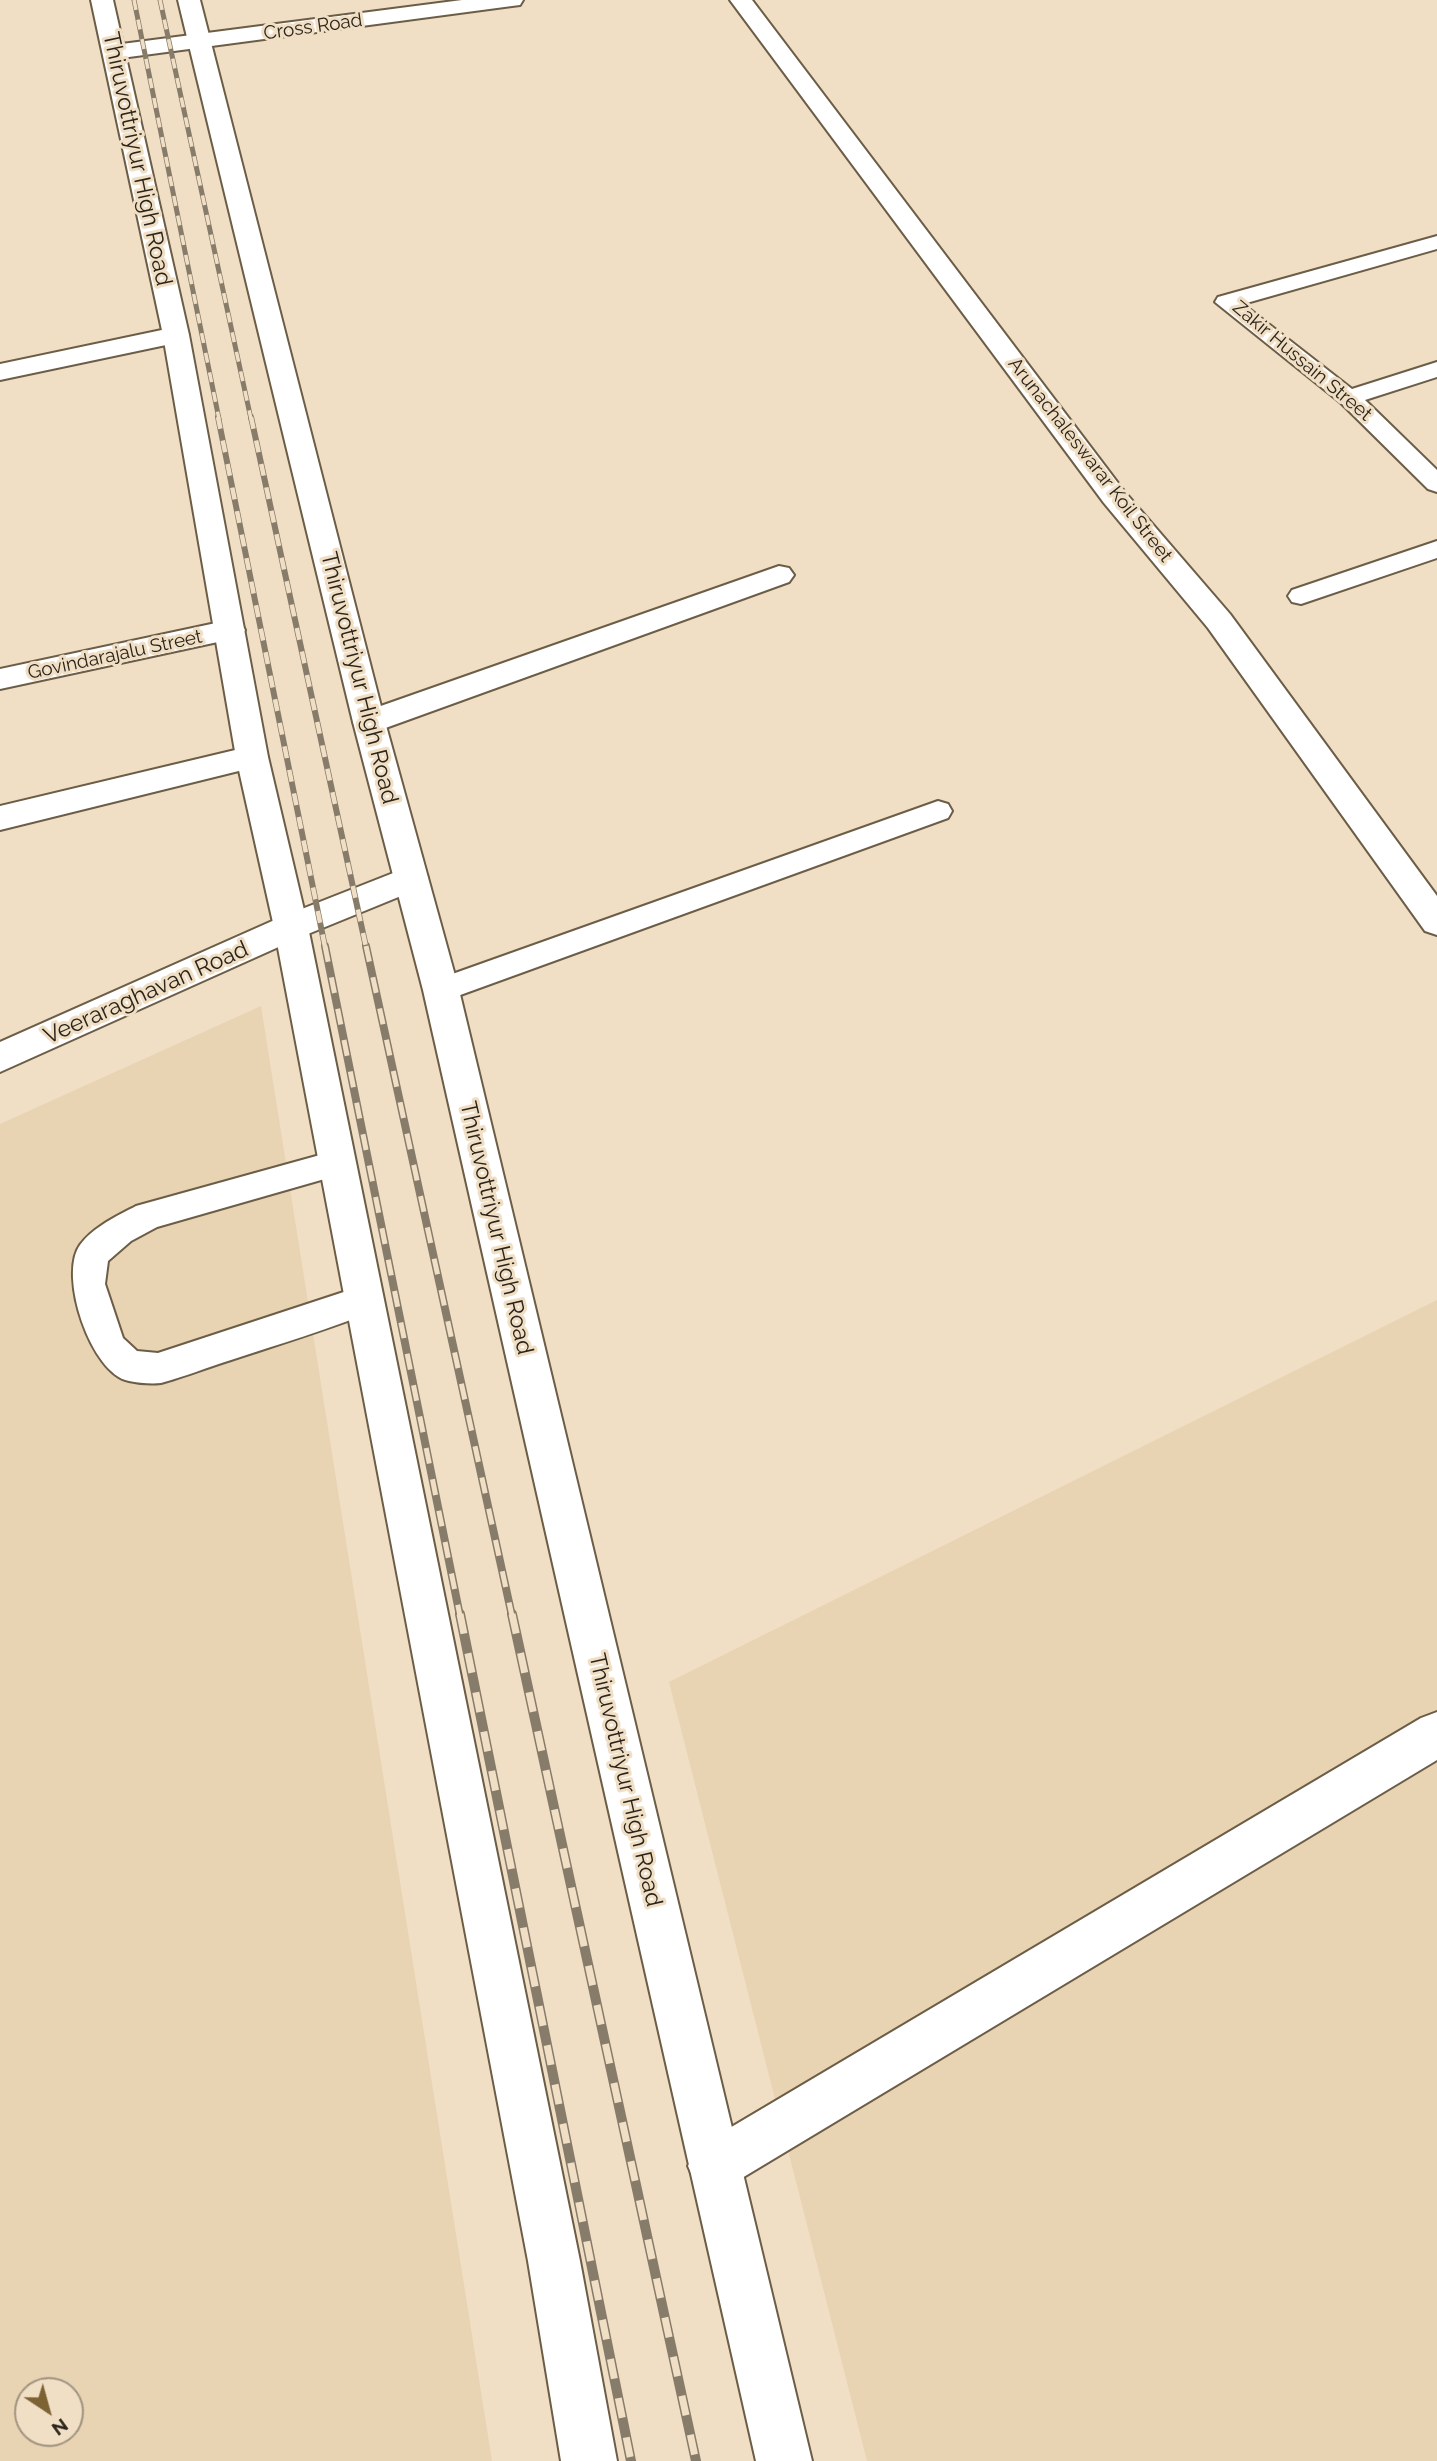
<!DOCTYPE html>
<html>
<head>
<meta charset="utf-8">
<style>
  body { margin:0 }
  #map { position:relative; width:1437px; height:2461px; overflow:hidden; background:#f0dfc5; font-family:Raleway,sans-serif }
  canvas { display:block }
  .north { position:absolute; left:14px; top:2377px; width:70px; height:70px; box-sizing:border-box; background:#f0dfc5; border:2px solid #a19481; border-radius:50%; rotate:144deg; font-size:19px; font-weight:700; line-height:28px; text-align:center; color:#2a241a }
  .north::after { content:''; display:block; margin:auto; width:24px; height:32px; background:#7d6234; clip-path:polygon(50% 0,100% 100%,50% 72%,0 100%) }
</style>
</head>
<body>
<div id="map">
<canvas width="1437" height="2461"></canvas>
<div class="north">N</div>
</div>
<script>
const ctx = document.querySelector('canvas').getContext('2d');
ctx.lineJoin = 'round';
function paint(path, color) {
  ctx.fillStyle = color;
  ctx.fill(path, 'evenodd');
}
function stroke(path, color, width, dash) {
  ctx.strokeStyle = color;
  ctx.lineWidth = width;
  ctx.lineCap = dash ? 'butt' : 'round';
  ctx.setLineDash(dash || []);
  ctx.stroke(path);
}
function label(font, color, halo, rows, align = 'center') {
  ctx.font = font + ' Raleway,sans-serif';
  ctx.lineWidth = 6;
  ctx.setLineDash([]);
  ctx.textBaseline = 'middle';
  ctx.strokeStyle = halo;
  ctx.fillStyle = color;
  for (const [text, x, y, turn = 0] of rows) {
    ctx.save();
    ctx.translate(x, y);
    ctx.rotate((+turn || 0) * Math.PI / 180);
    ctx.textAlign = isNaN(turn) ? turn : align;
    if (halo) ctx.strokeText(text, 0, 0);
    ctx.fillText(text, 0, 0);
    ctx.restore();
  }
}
paint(new Path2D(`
  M261,1006L492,2461H0V1124ZM28,2391H70V2433H28Z
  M1437,1300V2461H867L669,1682Z`), '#e8d3b3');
const service = new Path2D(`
  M1437,236V249L1243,304L1352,389L1437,362V377L1365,400L1437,470V492L1428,489L1341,403L1215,302L1218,297Z
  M1437,541V558L1301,604L1292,602L1288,596L1292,590Z
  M938,801L948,804L952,811L948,818L452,998L441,1002L430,998L426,990L430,982Z
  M338,1150L349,1154L354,1163L349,1172L157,1227L131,1241L108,1261L105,1284L123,1338L137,1351L158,1353L365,1285L377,1290L382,1300L377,1310C329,1329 280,1344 231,1360C208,1367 184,1377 161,1383C152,1384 138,1383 129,1381C91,1374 58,1275 80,1245C93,1227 117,1216 136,1206Z`);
const minor = new Path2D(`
  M462,0H523L520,5L512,6L114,59L106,57L103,52L106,47L114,45Z
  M730,0H752L1124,491L1230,614L1437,896V935L1425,931L1208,628L1104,503Z
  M176,327L185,329L189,335L185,341L0,380V364Z
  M779,566L789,568L794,575L789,582L380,730L369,733L358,730L353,722L358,714Z
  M230,620L241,623L245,630L241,637L0,689V669Z
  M252,746L263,749L268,757L263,765L0,830V806Z
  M411,866L423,869L428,878L423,887L303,936L0,1072V1042L279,918Z
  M1437,1712V1760L732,2184L714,2192L696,2184L688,2166L696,2148L1421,1718Z`);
const secondary = new Path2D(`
  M91,0H113L189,335L268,757L308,927L580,2261L617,2461H561L528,2261L274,927L236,757L163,335Z
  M178,0H200L385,722L459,990L812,2461H756L423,990L353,722Z`);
stroke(service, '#6c5d47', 4);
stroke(minor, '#6c5d47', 4);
stroke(secondary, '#6c5d47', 4);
paint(service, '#fff');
paint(minor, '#fff');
paint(secondary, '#fff');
const railFar3 = new Path2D(`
  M134,0L219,419
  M160,0L251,419`);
const railFar2 = new Path2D(`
  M218,417L325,947
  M251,417L366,947`);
const railFar1 = new Path2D(`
  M325,946L460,1616
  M366,946L512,1616`);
const rail = new Path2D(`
  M460,1614L631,2461
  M512,1614L696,2461`);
stroke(railFar3, '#877b6a', 5);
stroke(railFar2, '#877b6a', 6);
stroke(railFar1, '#877b6a', 8);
stroke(rail, '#877b6a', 10);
stroke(railFar3, '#f0dfc5', 3.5, [10]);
stroke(railFar2, '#f0dfc5', 4.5, [12]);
stroke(railFar1, '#f0dfc5', 5, [16]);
stroke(rail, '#f0dfc5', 7, [20]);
label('19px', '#2a241a', '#f0dfc5', [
  ["Cross Road",313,27,-8],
  ["Zakir Hussain Street",1302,361,40],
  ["Arunachaleswarar Koil Street",1090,460,52],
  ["Govindarajalu Street",115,655,-12]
]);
label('23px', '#2a241a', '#f0dfc5', [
  ["Thiruvottriyur High Road",137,159,78],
  ["Thiruvottriyur High Road",359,678,76],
  ["Veeraraghavan Road",146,993,-24],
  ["Thiruvottriyur High Road",496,1228,77],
  ["Thiruvottriyur High Road",625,1780,77]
]);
</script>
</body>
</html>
